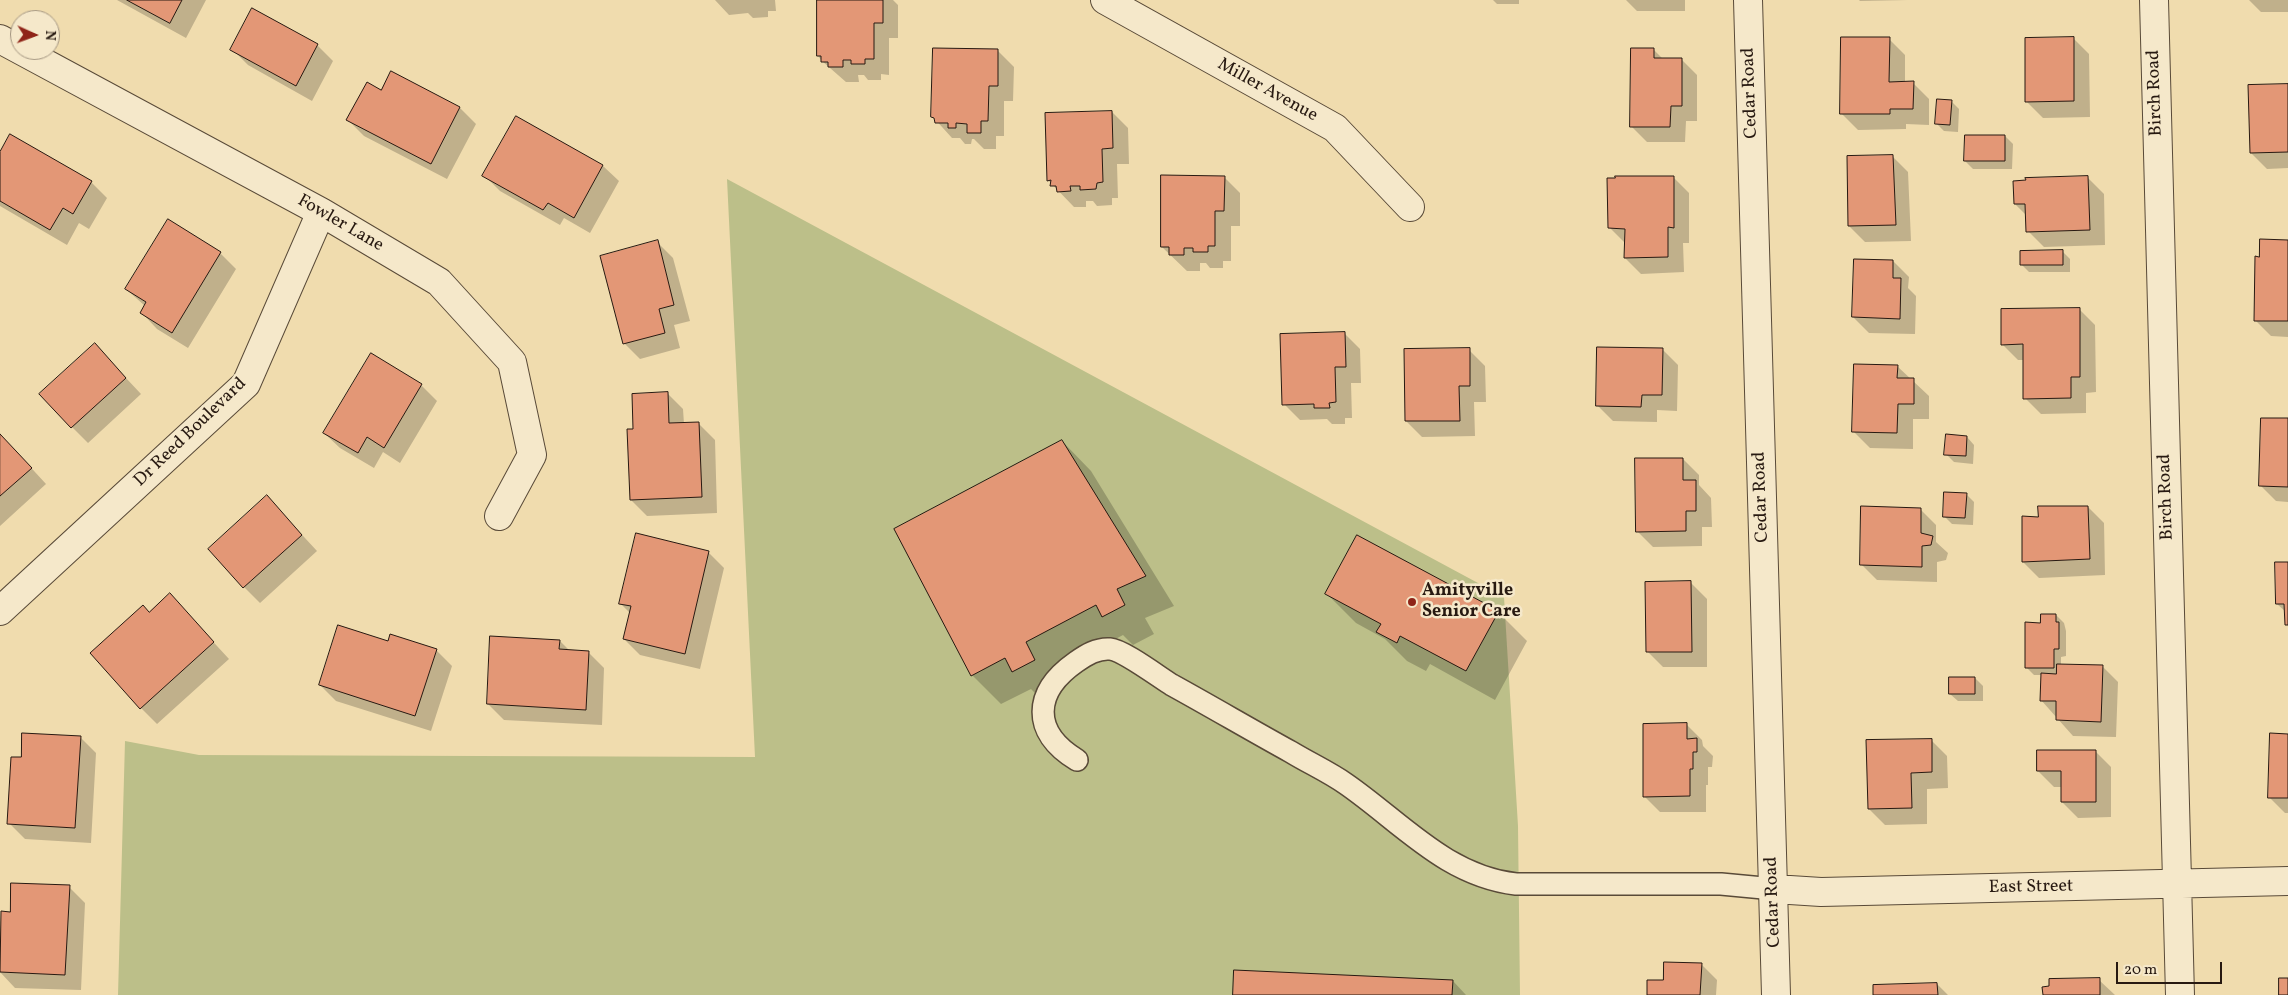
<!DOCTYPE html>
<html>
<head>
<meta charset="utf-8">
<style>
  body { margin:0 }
  #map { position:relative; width:2288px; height:995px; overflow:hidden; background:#f0dcae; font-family:Vollkorn,serif }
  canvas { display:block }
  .north { position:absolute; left:10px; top:10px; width:50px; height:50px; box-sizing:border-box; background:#f5e8ca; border:1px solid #a39580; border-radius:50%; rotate:92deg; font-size:14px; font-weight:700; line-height:20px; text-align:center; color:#271911 }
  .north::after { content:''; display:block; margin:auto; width:18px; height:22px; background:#8f2418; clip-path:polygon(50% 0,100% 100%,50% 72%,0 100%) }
  .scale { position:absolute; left:2116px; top:962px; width:106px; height:22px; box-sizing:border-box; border:2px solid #271911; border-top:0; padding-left:6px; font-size:15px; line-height:18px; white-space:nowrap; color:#271911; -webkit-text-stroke:4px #f5e8ca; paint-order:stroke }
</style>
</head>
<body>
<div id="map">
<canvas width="2288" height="995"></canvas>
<div class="north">N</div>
<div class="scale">20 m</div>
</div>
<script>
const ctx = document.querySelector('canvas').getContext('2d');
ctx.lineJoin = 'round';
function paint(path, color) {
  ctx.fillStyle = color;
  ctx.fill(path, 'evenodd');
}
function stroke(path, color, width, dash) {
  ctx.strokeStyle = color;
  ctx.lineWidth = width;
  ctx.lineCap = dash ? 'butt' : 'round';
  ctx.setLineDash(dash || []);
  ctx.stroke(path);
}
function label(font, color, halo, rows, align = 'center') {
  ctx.font = font + ' Vollkorn,serif';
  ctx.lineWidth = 5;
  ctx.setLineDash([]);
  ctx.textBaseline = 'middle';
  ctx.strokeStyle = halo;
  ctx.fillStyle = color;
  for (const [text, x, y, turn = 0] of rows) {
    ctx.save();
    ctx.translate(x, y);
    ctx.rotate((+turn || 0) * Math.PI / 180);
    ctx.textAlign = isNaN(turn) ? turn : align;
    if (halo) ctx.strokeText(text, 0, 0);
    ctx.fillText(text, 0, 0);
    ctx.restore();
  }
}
paint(new Path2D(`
  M727,179L1504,597L1518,826L1520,995H118L125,741L199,755L755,757Z`), '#bcbf89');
paint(new Path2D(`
  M117,0H206L186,38Z
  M715,0H775L776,11H768V17L753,18L748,13L729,15Z
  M819,0H893L898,5V38H889V75L881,74V80H868L864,75H858L859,82H846L822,61L818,56Z
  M1493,0H1519V4H1497Z
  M1626,0H1685V11H1637Z
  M1859,0H1908L1860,1Z
  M2249,0H2288V12H2261Z
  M2073,38L2089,54L2090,117L2043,118L2027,102Z
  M1889,39L1905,55V83H1913L1929,99V125L1906,124V129L1858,130L1842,114Z
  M317,45L333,61L312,101L248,65L232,49Z
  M1653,49L1663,59H1681L1697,75V121H1686L1685,142H1647L1631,126Z
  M998,51L1014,67L1013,101H1004V136H996V149H984L974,139H972L971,144H965L960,138H952L933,117Z
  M392,73L460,108L476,124L447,179L364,136L348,120L382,91Z
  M2288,85V168L2267,169L2251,153Z
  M1951,101L1959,109L1958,132L1944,131L1937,124Z
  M1112,112L1128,128L1129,164H1117L1118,198H1112V205L1097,206L1093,201H1086V207H1074L1048,180Z
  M516,117L603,166L619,181L590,233L564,218L560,225L500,191L484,175Z
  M2005,136L2013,144L2012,169H1973L1965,161Z
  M0,155L91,182L107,198L89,229L79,223L67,245L0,206Z
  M1892,156L1908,172L1911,241L1865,242L1849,226Z
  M1224,177L1240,193V226H1231V261H1223V268H1210L1206,263H1200V271H1187L1162,247Z
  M1673,177L1689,193V243H1683L1684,272L1641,274L1625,258L1626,244L1610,228Z
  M2088,178L2104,194L2105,245L2044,247L2028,231L2027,216L2015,204Z
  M2288,241V337L2271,336L2255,320L2261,258Z
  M657,242L673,258L690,321L674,325L680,348L640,359L624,343Z
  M2062,251L2070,259V272H2029L2021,264Z
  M220,253L236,269L188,348L157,329L142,313L145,306L126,289Z
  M1893,261L1909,277L1908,288L1916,296L1915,334L1869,333L1853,317Z
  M2079,309L2095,325L2096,392L2086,393V413L2041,414L2025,398L2024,360H2018L2002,344Z
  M1344,333L1360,349L1361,383H1351L1352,418H1345V424H1332L1327,419L1300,420L1284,404Z
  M1662,349L1678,365L1677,411L1657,410V422L1613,421L1597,405Z
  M1469,350L1485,366L1486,402H1474L1475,436L1422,437L1406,421Z
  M110,361L141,394L88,443L72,427Z
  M1897,366L1929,396V419H1913V449L1870,448L1854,432Z
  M421,385L437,401L400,463L383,452L374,468L340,448L324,433Z
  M667,393L683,409L684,424H699L715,440L717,513L647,516L631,500L635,430Z
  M2288,420V502L2276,501L2260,485Z
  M1,435L46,484L0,526V436Z
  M1967,437L1974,445L1973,464L1954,462L1946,454Z
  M1062,441L1091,471L1174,606L1145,618L1154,634L1133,645L1123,635L1054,672L1063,690L1042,700L1031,689L1001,704L972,675Z
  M1683,459L1699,475V485L1711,498L1712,527H1702V546L1653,547L1637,531Z
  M1966,494L1974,502L1973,525L1952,524L1944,516Z
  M267,497L317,551L260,603L244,587Z
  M2088,507L2104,523L2105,575L2039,578L2023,562Z
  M1920,509L1936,525V542L1948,553L1946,560L1937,562V582L1877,580L1861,564Z
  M708,552L724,568L700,669L640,655L624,639L630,613L620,603Z
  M2288,563V627L2286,612L2277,604Z
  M1691,583L1707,599V667H1663L1647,651Z
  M1327,594L1498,612L1527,641L1495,700L1430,664L1426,671L1407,661L1385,639L1356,623Z
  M170,595L229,659L157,724L141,708Z
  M2056,615L2064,623L2066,631V656L2061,657V665L2102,666L2118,682L2116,737L2073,736L2041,700L2042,675H2034L2026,667L2042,624Z
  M560,641L570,651L588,652L604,668L602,725L504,720L488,704Z
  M389,643L436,650L452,666L431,731L336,701L320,685Z
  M1975,678L1983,686V701H1958L1950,694Z
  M1687,725L1702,740L1703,746L1713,756L1712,767H1708V785H1706V812H1660L1644,796Z
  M2288,735V813H2285L2269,797Z
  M80,737L96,753L91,843L25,839L9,823L22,758Z
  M1931,740L1947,756L1948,788L1927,789V824L1885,825L1869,809Z
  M2095,751L2111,767V817L2078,818L2062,802V787H2054L2038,771Z
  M69,887L85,903L81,990L15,988L0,972L2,913H11Z
  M1701,964L1717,980L1716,995H1648L1664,981Z
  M2099,980L2115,995H2044Z
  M1453,981L1466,995H1234Z
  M1937,984L1948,995H1874Z`), '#0003');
const building = new Path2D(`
  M127,0H182L170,23Z
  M817,0H883V23H874V59H865V64H851V60H843V67H828V62H821V56H817Z
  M252,8L318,44L296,86L230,50Z
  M1841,37H1890L1889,82L1914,81L1913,109H1890V114H1840Z
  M2074,37V101L2025,102V38Z
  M933,48L998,49V86H989L988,121H981V133H967V124L956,123V128H948V123H935L934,118L931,117Z
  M1631,48H1654V58H1682V106H1671L1670,127H1630Z
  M391,71L460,107L431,164L346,120L367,82L381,90Z
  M2288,84V152L2250,153L2248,85Z
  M1937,99L1952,100L1950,125L1935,124Z
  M1112,111L1113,148L1102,149L1103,182L1097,183L1096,189L1080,190V186H1070L1071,191L1057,192L1056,186H1050L1051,180L1047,181L1045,113Z
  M516,116L603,165L574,218L548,203L543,210L482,176Z
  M10,134L92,181L73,214L63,208L50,230L0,201V152Z
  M1965,135H2005V161H1964Z
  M1893,155L1896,225L1848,226L1847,156Z
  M1161,175L1225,176L1224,211H1215V246H1208V252H1193V248H1184V255H1169V247H1161Z
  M1615,176H1674V228L1668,227V257L1624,258L1625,229L1608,228L1607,178H1615Z
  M2088,176L2090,230L2026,232L2025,204H2014L2013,181L2026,180L2025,178Z
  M168,219L221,252L172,333L140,313L146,302L125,289Z
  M2260,239L2288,240V321H2254L2255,256L2259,257Z
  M658,240L674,305L659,309L665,333L623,344L600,256Z
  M2063,250V265H2020V251Z
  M1854,259L1893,260V278H1901L1900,319L1852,317Z
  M2080,308V377H2071V398L2023,399V344L2001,345V309Z
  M1345,332L1346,367H1335L1336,402L1329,403L1330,408H1314V404L1282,405L1280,334Z
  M95,343L126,378L71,428L39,394Z
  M1597,347L1663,348L1662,395H1642L1641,407L1596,406Z
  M1470,348V386H1459L1460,421H1405L1404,349Z
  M371,353L422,384L384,448L367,437L358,453L323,433Z
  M1854,364L1898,365L1897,378H1914V404H1898L1897,433L1852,432Z
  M668,392L669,423L699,422L702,497L630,500L627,429H633L632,394Z
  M2261,418H2288V487L2259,486Z
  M0,434L32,468L0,496Z
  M1946,434L1967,436L1966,456L1944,455Z
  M1062,440L1146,576L1117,589L1125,605L1102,617L1096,605L1026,642L1035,660L1012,672L1005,658L971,676L894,529Z
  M1635,458H1683V480H1696V511H1686V531L1636,532Z
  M1944,492L1967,493L1965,518L1943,517Z
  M267,495L302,535L243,588L208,549Z
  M1861,506L1921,508V533L1933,536L1931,545L1922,546V567L1860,565Z
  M2038,506H2088L2090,559L2022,562V516L2038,517Z
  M636,533L709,551L685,654L623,639L631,606L619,604Z
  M1357,535L1499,611L1466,671L1400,636L1397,643L1376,632L1381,624L1325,594Z
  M2275,562H2288V625H2285L2284,604H2276Z
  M1691,581L1692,652H1646L1645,582Z
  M170,593L214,642L140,709L90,653L143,605L149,612Z
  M2041,614H2056V622H2059V649H2054V668H2025V622L2040,623Z
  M338,625L388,641L390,634L437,649L415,716L319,685Z
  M490,636L560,640L559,649L589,651L586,710L487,704Z
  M2057,664L2103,665L2101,722L2056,720V701H2040L2041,673L2056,674Z
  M1949,677H1975V694H1949Z
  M1687,723V739L1697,738V752H1693V769H1690V796L1643,797V724Z
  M22,733L81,736L75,828L7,824L11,757H21Z
  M2270,733L2288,734V798H2268Z
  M1932,739V772L1911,773L1912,808L1868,809L1866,740Z
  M2037,750H2096V802H2061V771H2037Z
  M11,883L70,885L65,975L0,972L1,911L10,912Z
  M1664,962L1702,963L1700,995H1647V980H1663Z
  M1234,970L1453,980L1452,995H1233Z
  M2100,978V995H2043L2042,987L2049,986V979Z
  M2279,978H2288V995H2279Z
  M1937,983L1938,995H1873V985Z`);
paint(building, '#e39776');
stroke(building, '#271911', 1);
const lane = new Path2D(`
  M1077,760C1031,732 1033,692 1076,662C1086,655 1097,648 1110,649C1123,650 1159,677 1172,685C1212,707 1251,730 1291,752C1309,763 1329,772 1346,784C1401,822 1446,876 1516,884H1721L1774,889`);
const street = new Path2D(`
  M1105,0L1335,128L1410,207
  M1748,0L1776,995
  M2154,0L2180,995
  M0,39L321,212L439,282L512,362L532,455L499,516
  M0,611L246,384L321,212
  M1774,889L1821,892L2288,881`);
stroke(lane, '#594a38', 24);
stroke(street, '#594a38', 30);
stroke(lane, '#f5e8ca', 21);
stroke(street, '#f5e8ca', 28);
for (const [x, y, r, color] of [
  [1412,602,5,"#8f2418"]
]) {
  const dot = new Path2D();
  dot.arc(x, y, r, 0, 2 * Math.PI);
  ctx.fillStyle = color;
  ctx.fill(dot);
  stroke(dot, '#f5e8ca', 2);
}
label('18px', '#271911', '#f5e8ca', [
  ["Miller Avenue",1267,91,29],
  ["Cedar Road",1751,93,-92],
  ["Birch Road",2156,93,-92],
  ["Fowler Lane",340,224,30],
  ["Dr Reed Boulevard",191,433,-44],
  ["Cedar Road",1762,497,-92],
  ["Birch Road",2167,497,-92],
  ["East Street",2031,888,-1],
  ["Cedar Road",1774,902,-92]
]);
label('bold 18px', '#271911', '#f5e8ca', [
  ["Amityville",1422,592],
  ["Senior Care",1422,613]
], 'left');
</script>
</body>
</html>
